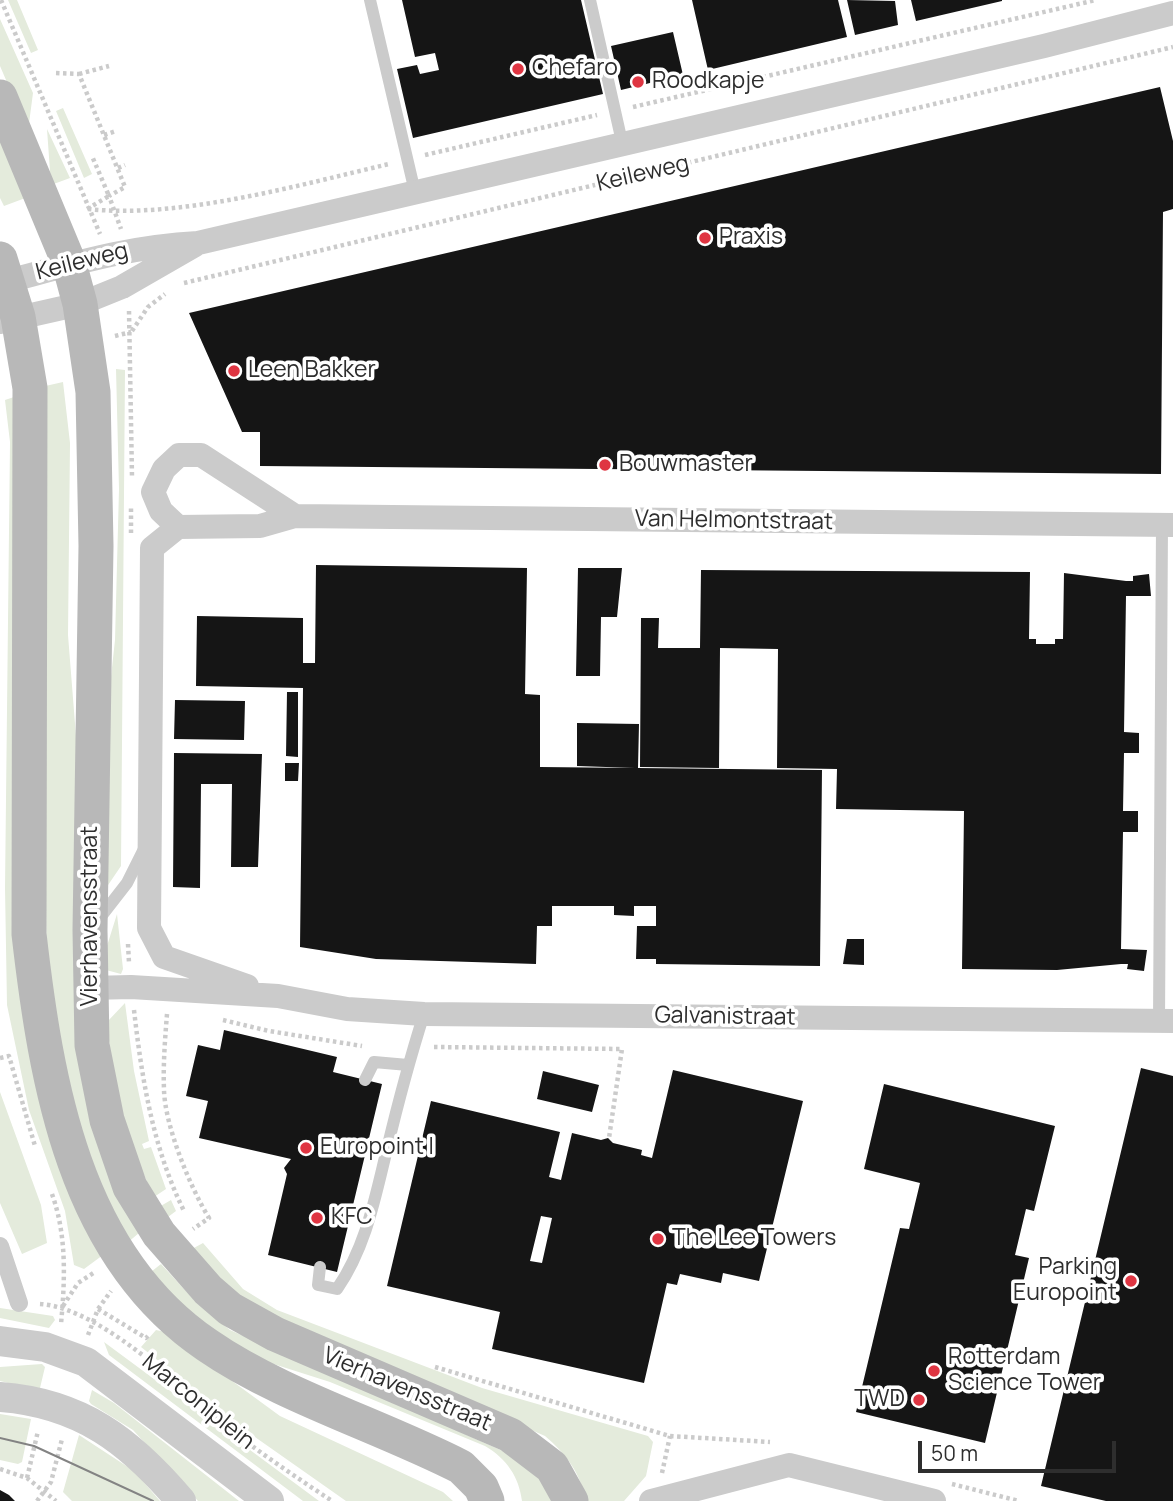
<!DOCTYPE html>
<html>
<head>
<meta charset="utf-8">
<style>
  body { margin:0 }
  #map { position:relative; width:1173px; height:1501px; overflow:hidden; background:#fff; font-family:Manrope,sans-serif }
  canvas { display:block }
  .scale { position:absolute; left:918px; top:1441px; width:198px; height:32px; box-sizing:border-box; border:4px solid #2e2e2e; border-top:0; padding-left:9px; font-size:21px; line-height:24px; white-space:nowrap; color:#2e2e2e; -webkit-text-stroke:5px #fff; paint-order:stroke }
</style>
</head>
<body>
<div id="map">
<canvas width="1173" height="1501"></canvas>
<div class="scale">50 m</div>
</div>
<script>
const ctx = document.querySelector('canvas').getContext('2d');
ctx.lineJoin = 'round';
function paint(path, color) {
  ctx.fillStyle = color;
  ctx.fill(path, 'evenodd');
}
function stroke(path, color, width, dash) {
  ctx.strokeStyle = color;
  ctx.lineWidth = width;
  ctx.lineCap = dash ? 'butt' : 'round';
  ctx.setLineDash(dash || []);
  ctx.stroke(path);
}
function label(font, color, halo, rows, align = 'center') {
  ctx.font = font + ' Manrope,sans-serif';
  ctx.lineWidth = 7;
  ctx.setLineDash([]);
  ctx.textBaseline = 'middle';
  ctx.strokeStyle = halo;
  ctx.fillStyle = color;
  for (const [text, x, y, turn = 0] of rows) {
    ctx.save();
    ctx.translate(x, y);
    ctx.rotate((+turn || 0) * Math.PI / 180);
    ctx.textAlign = isNaN(turn) ? turn : align;
    if (halo) ctx.strokeText(text, 0, 0);
    ctx.fillText(text, 0, 0);
    ctx.restore();
  }
}
paint(new Path2D(`
  M8,0H17L38,50L31,53Z
  M0,19L33,93L28,131L0,66Z
  M63,108L92,174L84,178L56,111Z
  M47,129L70,178L51,185Z
  M0,131L28,197L4,206L0,198Z
  M116,369L125,370L121,866L104,891L107,714L115,640L119,489Z
  M63,382L70,443L68,635L77,749V844L139,1233L127,1243L98,1189L47,1003L41,387Z
  M14,397V877L103,1255L84,1269L74,1265L65,1211L29,1110L7,1005L5,888L10,442L5,400Z
  M117,914L123,969L121,974L106,970L101,965Z
  M125,1003L134,1071L149,1141L142,1144L144,1149L151,1147L166,1189L154,1197L159,1207L171,1200L176,1211L164,1220L117,1114L107,1022Z
  M0,1092L41,1205L47,1243L22,1254L0,1203Z
  M203,1243L243,1289L277,1310L482,1388L648,1436L653,1442L646,1476L624,1501H585C582,1474 565,1453 545,1436L244,1304L192,1249Z
  M161,1264L197,1303L230,1330L530,1463L554,1501H522C519,1477 507,1459 485,1446L330,1382L239,1353L147,1275Z
  M0,1308L53,1316L55,1320L49,1328L0,1318Z
  M156,1330L165,1332L280,1416L443,1492L453,1501H346L245,1430L141,1347Z
  M104,1342L319,1501H303L109,1355Z
  M42,1364L45,1367L40,1388L37,1390L0,1381V1367Z
  M92,1390L114,1403L239,1501H198L133,1430L91,1404L89,1401Z
  M0,1414L31,1419L22,1462L18,1464L0,1460Z
  M79,1435L134,1471L160,1501H72L63,1492Z`), '#e4ebdc');
paint(new Path2D(`
  M402,0H581L603,94L413,138L397,69L417,65L420,74L439,70L435,53L415,57Z
  M692,0H838L847,37L708,70Z
  M847,0L895,1L898,25L855,35Z
  M911,0H1002V1L916,21Z
  M673,32L683,75L621,90L611,46Z
  M1160,87L1173,141V209L1163,212L1161,474L260,466V432H242L189,313Z
  M316,565L527,568L525,694L540,695V767L635,768L577,766V723L639,724L638,768L822,770L820,966L656,964V959H636L637,926H656V906H634V916L614,915V906H552V926H537L536,964L376,959L300,947L303,688L196,686L197,616L303,618V663H315Z
  M578,568H622L617,617H601L600,676H576Z
  M701,570L1030,572L1029,639H1036V644H1055V639H1063L1064,573L1126,581H1133V576L1149,574L1151,596H1126L1124,732L1139,733V753H1124L1123,811H1138V832H1123L1121,949L1147,950L1144,971L1127,969L1128,964H1121L1057,970L962,969L964,811L836,809L837,769L777,768L778,649L720,648L719,768L640,767L641,618H659L658,648H700Z
  M287,692H298V757L286,756Z
  M175,700L245,701L244,740L174,739Z
  M174,753L262,754L258,867H231L232,784H201L200,888L173,887Z
  M285,763H299L298,781H285Z
  M847,939H864V965L843,964Z
  M224,1030L337,1057L333,1072L382,1084L337,1272L268,1255L287,1174L284,1168L291,1159L199,1138L208,1101L186,1096L198,1045L220,1050Z
  M1141,1068L1173,1076V1501H1106L1041,1486Z
  M673,1070L803,1101L759,1281L723,1273L721,1283L680,1274L677,1285L667,1283L644,1383L492,1349L500,1312L387,1286L431,1101L560,1132L549,1177L561,1180L572,1133L601,1140L608,1138L613,1143L642,1150L641,1155L652,1158ZM541,1216L552,1218L542,1263L530,1261Z
  M543,1071L599,1085L592,1112L537,1099Z
  M884,1084L1055,1126L1034,1211L1026,1209L1015,1255L1029,1258L985,1443L856,1412L900,1228L909,1229L920,1183L864,1169Z
  M0,1490L9,1495L15,1501H0Z`), '#151515');
stroke(new Path2D(`
  M1,0L100,234
  M56,73L79,74L125,187L109,196L121,229
  M79,74L109,66
  M633,107L1096,0
  M104,135L116,131
  M425,155L597,115
  M118,168L125,165
  M87,209L109,196L92,156
  M88,209C180,219 299,185 389,164
  M184,283L1173,47
  M129,311L132,477
  M132,331L148,307L165,294
  M115,336L131,332
  M131,533V507
  M128,944L129,963
  M134,1010C142,1080 153,1148 184,1211
  M167,1014C165,1039 163,1065 164,1090C165,1126 190,1187 209,1218L193,1229
  M223,1020L269,1031L362,1046
  M434,1047L622,1049L609,1138
  M0,1058L9,1056L35,1146
  M52,1194C67,1236 65,1280 61,1324
  M40,1304C106,1308 198,1405 252,1446C278,1465 305,1483 332,1501
  M63,1306L78,1283L95,1272
  M98,1309L146,1338L148,1336
  M88,1335L98,1309L111,1291
  M435,1367L670,1436L770,1442
  M0,1469L27,1478L56,1501
  M662,1473L670,1436
  M27,1478L38,1431
  M952,1484L1019,1501
  M37,1501L51,1482L62,1439`), '#cbcbcb', 4.5, [3.5, 3.5]);
stroke(new Path2D(`
  M370,0L415,192
  M590,0L622,142
  M99,919L127,883L144,849
  M1159,1021L1162,525
  M365,1080L374,1062L408,1065
  M320,1267L318,1285L337,1289C366,1247 375,1198 387,1149C398,1103 410,1058 424,1014`), '#cbcbcb', 12);
stroke(new Path2D(`
  M0,1246L19,1303`), '#cbcbcb', 18);
stroke(new Path2D(`
  M0,283C70,265 124,247 198,243L1044,46L1173,13
  M0,322L80,304L122,287L195,245
  M295,516L201,455H179L164,469L153,492L161,511L178,527L260,526L295,516L1173,525
  M178,527L152,548L149,928L164,957L247,986
  M90,988L131,987L278,996L347,1009L424,1014L1173,1021
  M651,1501L789,1465L934,1501`), '#cbcbcb', 24);
stroke(new Path2D(`
  M0,1341L45,1347L86,1362L269,1501
  M0,1397C81,1403 130,1441 181,1501`), '#cbcbcb', 30);
stroke(new Path2D(`
  M0,97L69,263L80,304L93,392L96,546L90,930L92,1045L107,1120L130,1187L159,1234L208,1290L230,1309L275,1334L510,1435L552,1467L571,1501
  M0,259L18,317L30,388L29,934C46,1082 74,1255 207,1345C279,1395 381,1426 461,1467L481,1487L487,1501`), '#b8b8b8', 35);
stroke(new Path2D(`
  M0,1438L34,1446L153,1501`), '#838383', 2);
for (const [x, y, r, color] of [
  [518,69,7,"#df3542"],
  [638,82,7,"#df3542"],
  [705,238,7,"#df3542"],
  [234,371,7,"#df3542"],
  [605,465,7,"#df3542"],
  [306,1148,7,"#df3542"],
  [317,1218,7,"#df3542"],
  [658,1239,7,"#df3542"],
  [1131,1281,7,"#df3542"],
  [934,1371,7,"#df3542"],
  [919,1400,7,"#df3542"]
]) {
  const dot = new Path2D();
  dot.arc(x, y, r, 0, 2 * Math.PI);
  ctx.fillStyle = color;
  ctx.fill(dot);
  stroke(dot, '#fff', 2.5);
}
label('23px', '#2e2e2e', '#fff', [
  ["Chefaro",532,69],
  ["Roodkapje",652,82],
  ["Praxis",719,238],
  ["Leen Bakker",248,371],
  ["Bouwmaster",619,465],
  ["Europoint I",320,1148],
  ["KFC",331,1218],
  ["The Lee Towers",672,1239],
  ["Parking",1117,1268,"right"],
  ["Europoint",1117,1294,"right"],
  ["Rotterdam",948,1358],
  ["Science Tower",948,1384],
  ["TWD",905,1400,"right"]
], 'left');
label('23px', '#2e2e2e', '#fff', [
  ["Keileweg",643,174,-13],
  ["Keileweg",82,262,-14],
  ["Van Helmontstraat",734,521,1],
  ["Vierhavensstraat",91,916,-90],
  ["Galvanistraat",725,1017,1],
  ["Vierhavensstraat",407,1390,23],
  ["Marconiplein",198,1402,39]
]);
</script>
</body>
</html>
